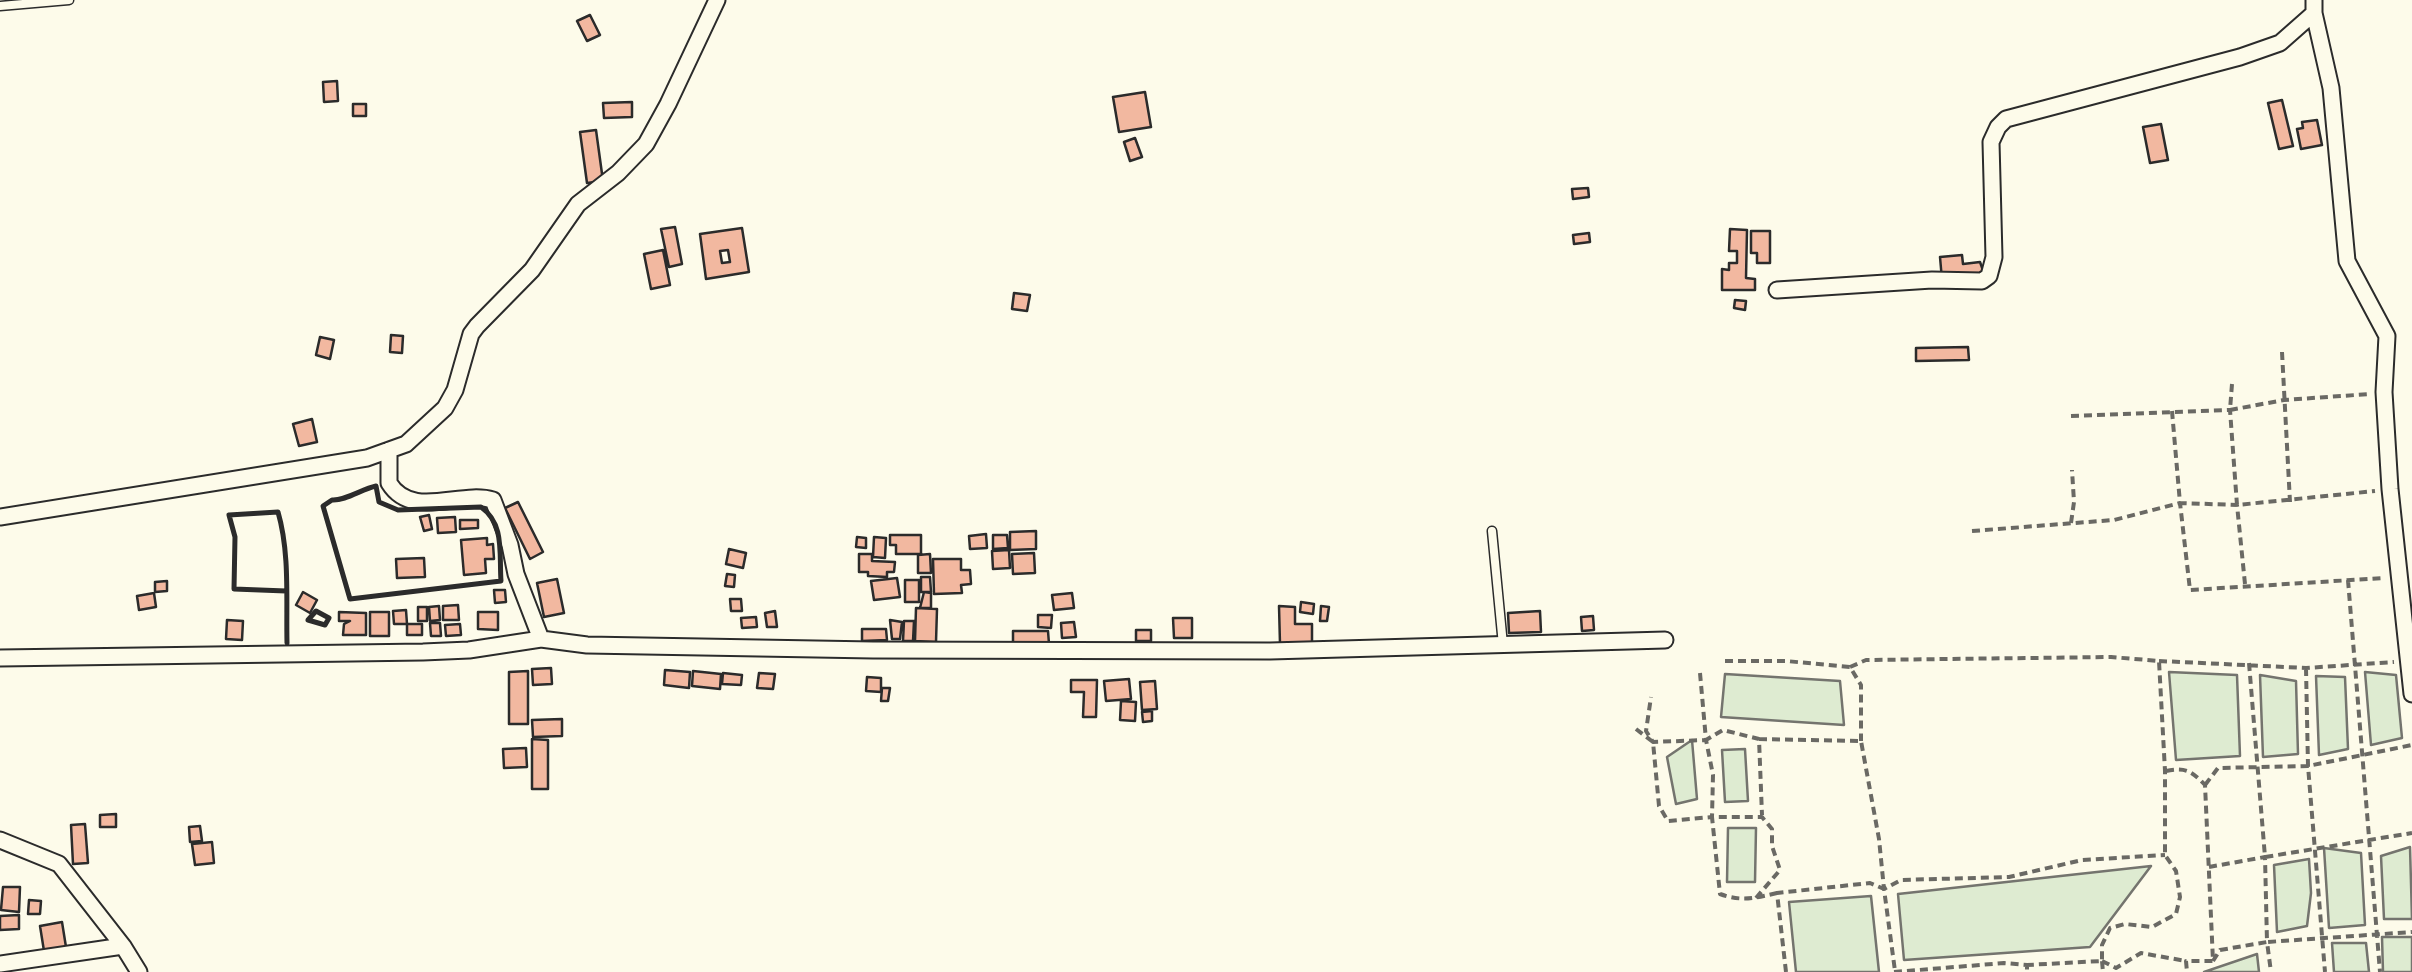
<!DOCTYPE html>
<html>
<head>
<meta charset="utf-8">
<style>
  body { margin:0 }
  canvas { display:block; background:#fdfbea }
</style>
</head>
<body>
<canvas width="2412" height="972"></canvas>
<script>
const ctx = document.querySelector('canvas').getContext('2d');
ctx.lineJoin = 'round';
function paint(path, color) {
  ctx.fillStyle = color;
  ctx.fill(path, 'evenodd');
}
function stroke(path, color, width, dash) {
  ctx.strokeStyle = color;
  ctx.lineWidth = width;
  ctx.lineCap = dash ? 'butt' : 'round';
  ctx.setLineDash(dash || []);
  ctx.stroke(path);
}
const green = new Path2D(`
  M2169,672L2237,675L2240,756L2176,760Z
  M2365,672L2396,675L2402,738L2371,745Z
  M1725,674L1840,681L1844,725L1721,717Z
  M2260,675L2296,681L2298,754L2263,757Z
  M2316,676L2345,677L2348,749L2319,755Z
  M1692,740L1697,799L1676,804L1667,757Z
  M1745,749L1748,801L1725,802L1722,750Z
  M1728,828H1756L1755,882H1727Z
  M2410,847L2412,919H2384L2381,856Z
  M2324,848L2361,853L2365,925L2329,928Z
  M2309,859L2311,893L2307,926L2277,932L2274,865Z
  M2151,866L2090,947L1904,960L1898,894Z
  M1871,896L1879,972H1796L1789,902Z
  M2382,937H2412V972H2383Z
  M2332,943H2366L2369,972H2334Z
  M2257,954L2259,972H2204Z`);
paint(green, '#deebd1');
stroke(green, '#74746e', 2.5);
const building = new Path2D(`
  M590,15L600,35L587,41L577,21Z
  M337,81L338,101L324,102L323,82Z
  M1145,92L1151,127L1119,132L1113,97Z
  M2282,100L2293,146L2279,149L2268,103Z
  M632,102V117L604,118L603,103Z
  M353,104H366V116H353Z
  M2317,120L2322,145L2301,149L2297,129L2303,128L2302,122Z
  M2161,124L2168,160L2150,163L2143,127Z
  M596,130L603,181L587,183L580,132Z
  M1135,138L1142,157L1130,161L1124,142Z
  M1588,188L1589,197L1573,199L1572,189Z
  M675,227L682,264L669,267L661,229Z
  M742,228L749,272L706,279L700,234ZM728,250L730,262L722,263L720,251Z
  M1730,229L1747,230L1746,278L1755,279V290H1722V269L1729,270V263H1737V251H1729Z
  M1751,231H1770V263H1757V253H1751Z
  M1589,233L1590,242L1574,244L1573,235Z
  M663,250L670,285L651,289L644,254Z
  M1962,255L1963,264L1980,262L1985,276L1942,280L1940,257Z
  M1014,293L1030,295L1027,311L1012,309Z
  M1735,300L1746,301L1745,310L1734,308Z
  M391,335L403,336L402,353L390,352Z
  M320,337L334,340L330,359L316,355Z
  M1968,347L1969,360L1916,361V348Z
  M312,419L317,442L299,446L293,424Z
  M518,502L543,552L530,559L505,508Z
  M429,515L432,529L424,531L420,517Z
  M455,517L456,532L438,533L437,518Z
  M460,520H478V528L460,529Z
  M1036,531V549L1010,550V532Z
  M986,534L987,548L970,549L969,536Z
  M890,535H921V554H896V545H890Z
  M993,535H1007L1008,548L993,549Z
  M857,537L866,538V548L856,547Z
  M874,537L886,538L885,558L873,557Z
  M487,538V545L493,544L494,559H485L486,573L464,575L461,540Z
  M729,549L746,553L743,568L726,564Z
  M1009,550L1010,568L993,569L992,551Z
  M1034,553L1035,573L1013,574L1012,554Z
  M859,554H872V561L895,562L894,572H887V577L868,576V572H859Z
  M930,554L931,573H918V555Z
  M424,558L425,577L397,578L396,559Z
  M933,559H961V570H970L971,584L961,585L962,593L934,594Z
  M727,574L735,575L734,587L725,586Z
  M921,577H930L931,592H921Z
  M897,578L900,597L874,600L871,581Z
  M557,579L564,613L544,617L537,583Z
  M905,580H919V602H905Z
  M167,581V591L155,592V582Z
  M494,590H505L506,602L495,603Z
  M303,592L317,600L310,613L296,605Z
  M924,592L931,593V608H920Z
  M154,593L156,607L139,610L137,596Z
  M1072,593L1074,608L1054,610L1052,595Z
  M730,599H741L742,611H731Z
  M1301,602L1314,604L1313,614L1300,612Z
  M458,605L459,620H443V606Z
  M439,606L440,620L430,621L429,607Z
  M1279,606L1295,607V624H1312V644H1280Z
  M1321,606L1329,607L1327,621H1320Z
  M418,607H427V621H418Z
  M916,608L937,609L936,642L915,641Z
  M406,610L407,624H394L393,611Z
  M775,611L777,627H767L765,613Z
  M1540,611L1541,632L1509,633L1508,613Z
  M339,612L366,613V635H343L344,624L350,621H339Z
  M370,612H389V636H370Z
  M478,612H498V630L478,629Z
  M1038,615H1052L1051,628L1038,627Z
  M1593,616L1594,630L1582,631L1581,617Z
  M756,617L757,627L742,628L741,618Z
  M1173,618H1192V638H1174Z
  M227,620L243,621L242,640L226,639Z
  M890,620L902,622L900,639H892Z
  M904,621H914L913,641H903Z
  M1074,622L1076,637L1062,638L1061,623Z
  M430,623H440L441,636H431Z
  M407,624H422V635H407Z
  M460,624L461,635L446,636L445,625Z
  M862,629H886L887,640L862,641Z
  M1136,630H1151V641H1136Z
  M1013,631H1048L1049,644H1013Z
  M551,668L552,684L533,685L532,669Z
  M665,670L690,672L689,688L664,685Z
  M528,671V724H509V672Z
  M693,671L721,674L720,689L692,686Z
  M723,673L742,675L741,685L722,684Z
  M759,673L775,674L773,689L757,688Z
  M867,677L881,678V692L866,691Z
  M1129,679L1131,699L1106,701L1104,681Z
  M1071,680H1097L1096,717H1083L1084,692H1071Z
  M1155,681L1157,709L1142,710L1140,682Z
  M882,688H890L888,701H881Z
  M1121,701L1136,702L1135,721L1120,720Z
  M1152,711V721L1143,722L1142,712Z
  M562,719V736L533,737L532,720Z
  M532,739L548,740V789H532Z
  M526,748L527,767L504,768L503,749Z
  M116,814V827H100V815Z
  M85,824L88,863L73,864L71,825Z
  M200,826L202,841L190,842L189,827Z
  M212,842L214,863L195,865L192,844Z
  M3,887H20L19,912L1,910Z
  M29,900L41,901L40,914H28Z
  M19,915V929L0,930V916Z
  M62,922L66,947L44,951L40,926Z`);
paint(building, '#f2b8a0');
stroke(building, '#2b2b2b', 2.5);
const service = new Path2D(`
  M0,6L69,0
  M1492,531L1503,645`);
const minor = new Path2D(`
  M2314,13L2331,88L2347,261L2387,336L2384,392L2390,489L2412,694
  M1777,290L1932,280L1982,281L1989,276L1994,257L1991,142L1998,127L2006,119L2240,57L2280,43L2314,13V0
  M389,450V483C412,520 460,490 493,500L510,545L516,574L541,639
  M0,517L367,458L406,444L445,408L455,390L471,334L477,326L532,270L578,204L618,173L646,144L668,104L717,0
  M0,658L423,652L469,650L541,639L587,645L873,650L1270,651L1665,640
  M0,840L59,864L123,946L139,972
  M0,964L123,946`);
stroke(service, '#2b2b2b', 11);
stroke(minor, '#2b2b2b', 19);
stroke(new Path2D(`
  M2282,352L2290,502
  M2232,384L2230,410L2284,400L2370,394
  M2172,411L2180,503L2237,505L2245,584
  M2071,416L2230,410L2237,505L2375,491
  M2071,523L2074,502L2072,470
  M1972,531L2114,520L2180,503L2190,590L2384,578
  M2348,580L2380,972
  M1725,661H1786L1850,667L1861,685V741
  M2159,661L2306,668L2394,662
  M2249,663L2265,857L2412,833
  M1850,667L1866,660L2111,657L2159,661L2165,771V855L2176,871L2180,897L2176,914L2152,927L2125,924L2110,928L2102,945V961L2027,965
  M2306,668L2308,766L2325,972
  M1700,673L1706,740L1723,730L1759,739L1762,815
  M1636,729L1653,742L1659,806L1668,821L1712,817L1713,775L1706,740L1653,742L1646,731L1651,697
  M1759,739L1861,741L1879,839L1884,889L1901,880L2009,877L2082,860L2165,855
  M2166,771C2185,767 2192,771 2205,785L2213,961H2186L2187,972
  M2205,785L2218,768L2308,766L2412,745
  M2209,867L2265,857L2267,942L2412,932
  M1756,898L1780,870L1772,846V829L1762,817H1712L1720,894C1742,902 1755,898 1777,893
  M2102,961L2116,968L2141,953L2186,961
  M2102,961L2103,972
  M2213,961L2220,950L2267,942L2271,972
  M1786,972L1777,893L1870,883L1884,889L1895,971
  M1894,972L2004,963L2027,965V972`), '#6a6964', 4, [8, 5]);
stroke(service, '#fdfbea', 8);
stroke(minor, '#fdfbea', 15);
stroke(new Path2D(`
  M376,486L379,502L398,510L481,507C505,524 499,554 501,581L350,599L323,506L332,500C345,501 362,489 376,486Z
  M286,591L234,589L235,537L229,515L278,512C290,553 286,601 287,643
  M316,611L329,618L325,625L308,620Z`), '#2b2b2b', 5);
</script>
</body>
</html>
